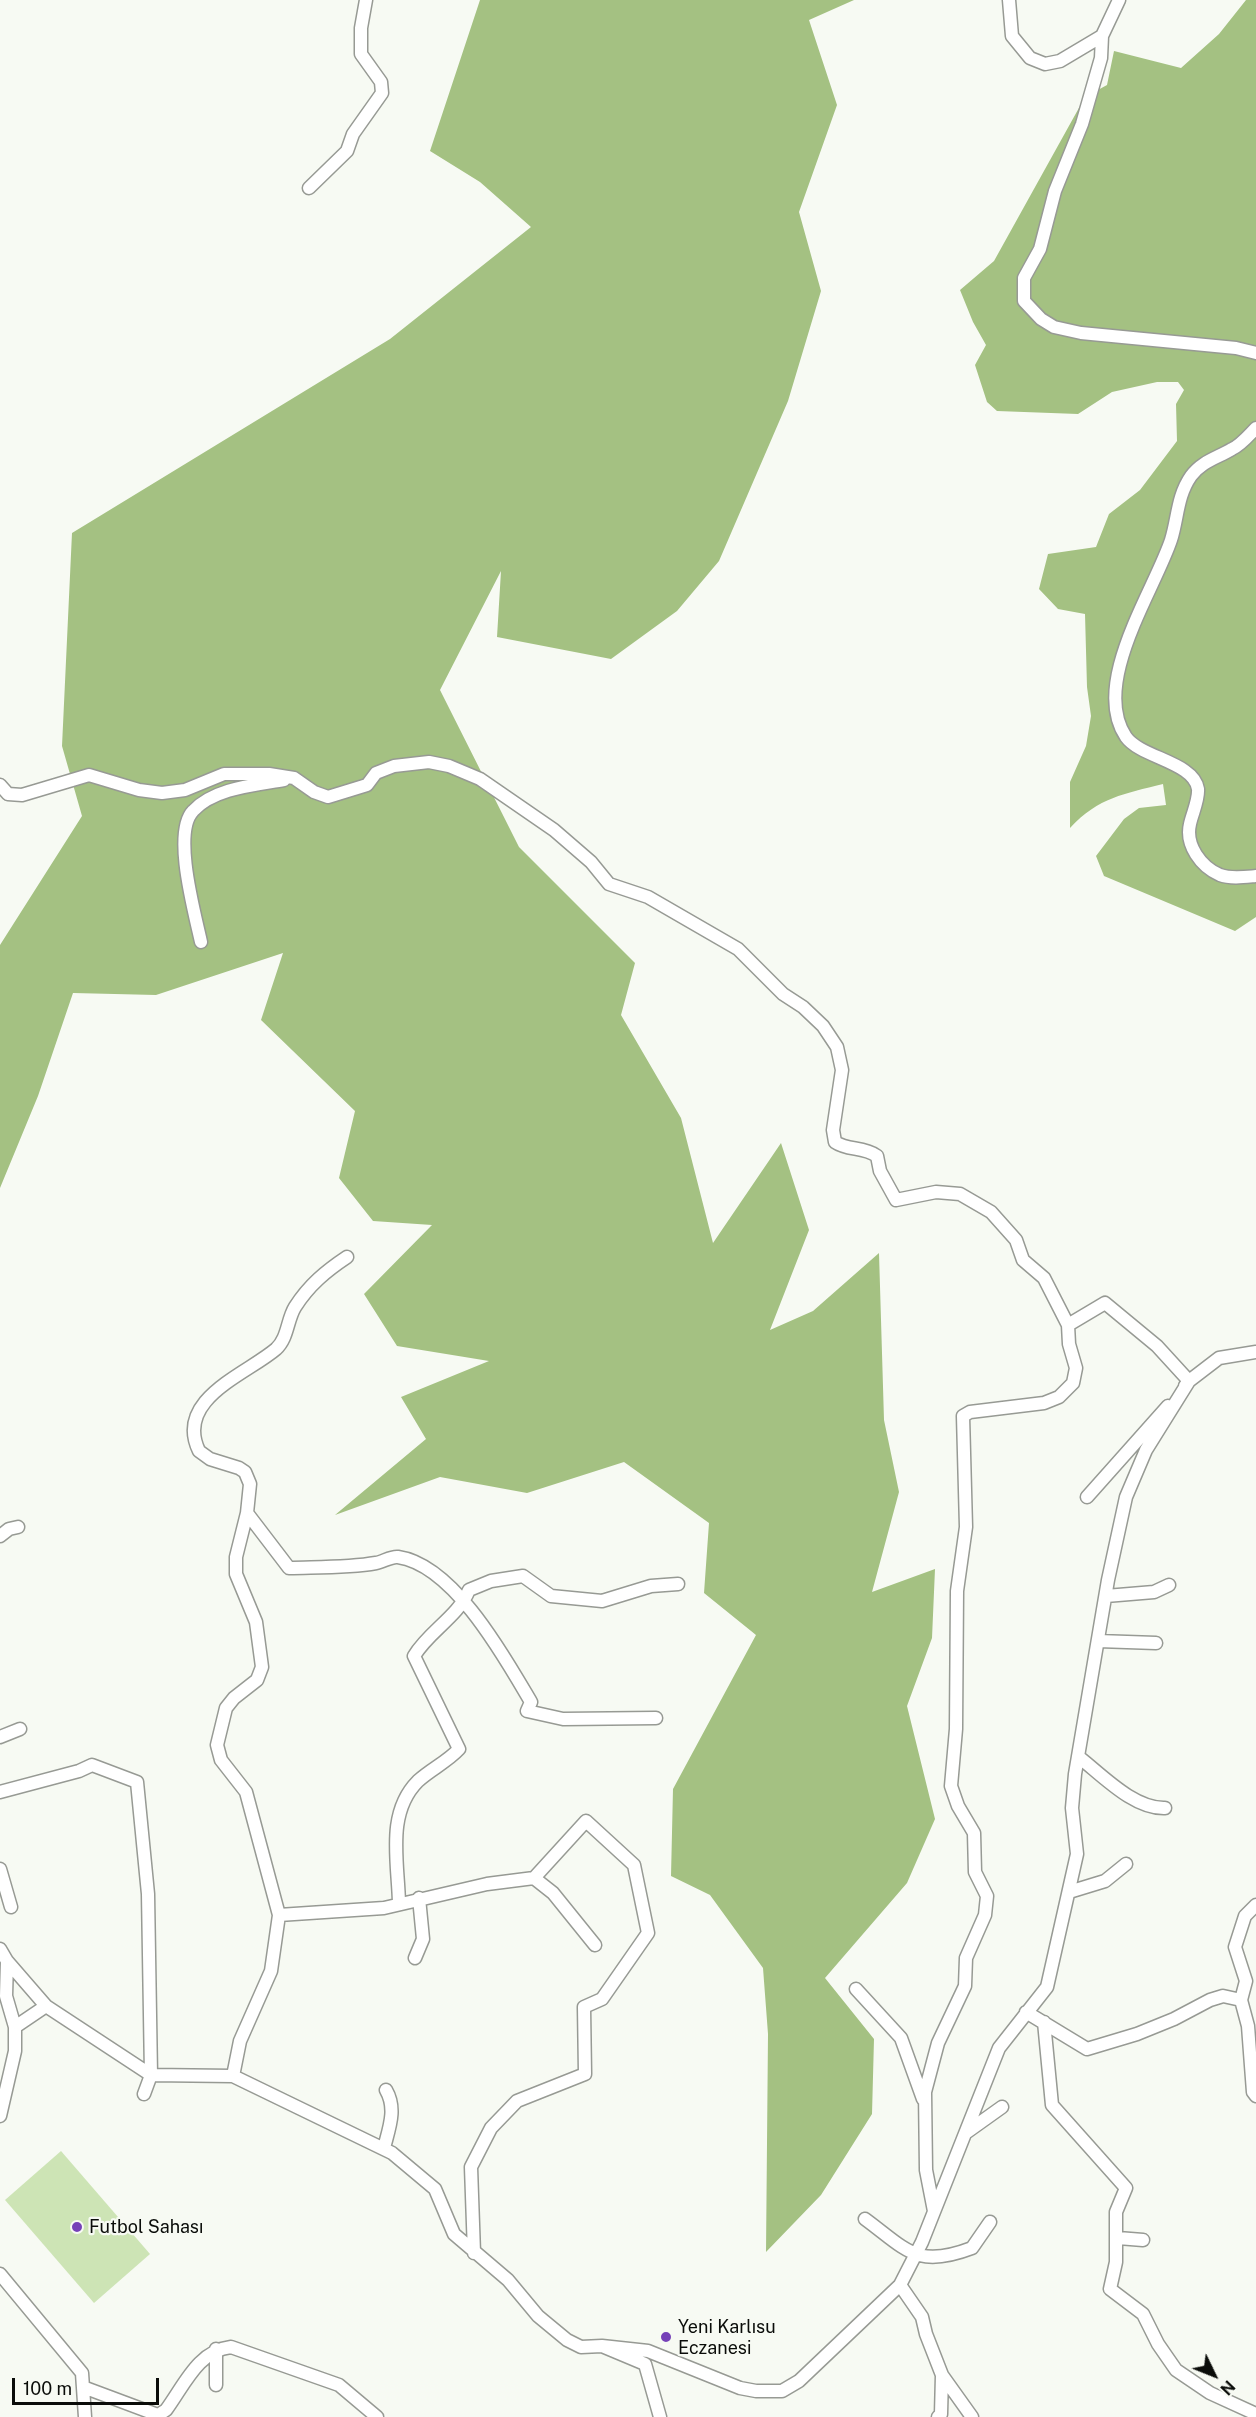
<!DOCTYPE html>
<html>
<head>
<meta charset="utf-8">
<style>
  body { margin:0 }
  #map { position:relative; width:1256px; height:2417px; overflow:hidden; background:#f7faf3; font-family:"Public Sans",sans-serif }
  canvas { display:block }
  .north { position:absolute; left:1184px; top:2345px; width:60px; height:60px; -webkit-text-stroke:4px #f7faf3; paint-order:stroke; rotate:133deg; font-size:16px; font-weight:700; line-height:24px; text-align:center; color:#0a0c09 }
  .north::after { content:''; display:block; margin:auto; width:21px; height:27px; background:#0a0c09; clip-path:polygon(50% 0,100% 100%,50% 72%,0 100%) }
  .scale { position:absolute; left:12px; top:2378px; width:147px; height:27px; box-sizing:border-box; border:3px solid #0a0c09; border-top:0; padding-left:8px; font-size:18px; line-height:21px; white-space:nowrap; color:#0a0c09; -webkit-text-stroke:4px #f7faf3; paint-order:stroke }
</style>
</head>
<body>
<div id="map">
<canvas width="1256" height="2417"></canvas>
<div class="north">N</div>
<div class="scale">100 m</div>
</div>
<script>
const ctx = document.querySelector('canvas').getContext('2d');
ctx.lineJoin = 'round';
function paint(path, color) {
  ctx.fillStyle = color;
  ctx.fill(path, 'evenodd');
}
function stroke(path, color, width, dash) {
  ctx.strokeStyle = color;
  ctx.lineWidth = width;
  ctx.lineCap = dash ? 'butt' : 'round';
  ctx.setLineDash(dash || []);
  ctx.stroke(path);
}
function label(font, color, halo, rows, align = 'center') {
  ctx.font = font + ' "Public Sans",sans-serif';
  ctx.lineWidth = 4.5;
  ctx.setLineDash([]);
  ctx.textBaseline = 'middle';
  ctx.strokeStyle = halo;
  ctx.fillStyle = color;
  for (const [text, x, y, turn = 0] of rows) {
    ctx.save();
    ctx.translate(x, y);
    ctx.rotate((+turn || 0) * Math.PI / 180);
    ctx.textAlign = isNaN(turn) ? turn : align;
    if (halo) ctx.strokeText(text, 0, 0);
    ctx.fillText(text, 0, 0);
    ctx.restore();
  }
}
paint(new Path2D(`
  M61,2151L150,2254L94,2303L5,2200Z`), '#cde4b5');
paint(new Path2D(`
  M480,0H854L809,20L837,105L799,212L821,291L788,401L719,561L677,611L611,659L497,637L501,571L440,690L519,847L635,963L621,1015L681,1118L713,1243L781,1143L809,1230L770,1330L813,1311L879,1253L884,1420L899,1492L872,1592L935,1569L932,1638L907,1706L935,1819L907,1883L825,1978L874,2039L872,2114L821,2195L766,2252L768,2034L763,1968L710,1895L671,1876L673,1789L756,1635L704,1593L709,1523L624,1462L527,1493L440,1477L335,1515L426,1439L401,1397L489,1361L397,1346L364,1294L432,1225L373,1221L339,1178L355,1111L261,1020L283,953L156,995L73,993L38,1096L0,1188V945L82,816L62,746L72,533L390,339L531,227L480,182L430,151Z
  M1246,0H1256V917L1235,931L1104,876L1096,856L1124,819L1139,808L1166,805L1163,784C1124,794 1099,797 1070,828V782L1086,746L1091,716L1087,687L1085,614L1058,609L1039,589L1048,554L1096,547L1109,514L1140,490L1177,441L1176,404L1184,390L1178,382H1157L1112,392L1078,414L997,411L987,402L975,365L986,345L973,322L960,290L994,261L1085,97L1107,85L1114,51L1181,68L1219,34Z`), '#a4c182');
const minor = new Path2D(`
  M1009,0L1012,36L1030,58L1045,64L1060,61L1102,36
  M1119,0L1102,36L1101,58L1082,124L1055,191L1040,249L1024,278V301L1041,319L1054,327L1081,333L1236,348L1256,353
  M309,188L347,151L353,134L382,93L381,82L361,54V28L366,0
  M1256,428C1249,435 1241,445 1232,449C1217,458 1202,461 1191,476C1177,496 1178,518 1171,540C1154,591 1090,684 1126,737C1141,758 1194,762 1198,789C1199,800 1192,814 1190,824C1185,845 1201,867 1220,875C1231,879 1245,877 1256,876
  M0,785L8,794L22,795L89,775L139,790L162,793L185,790L224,774H269L294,778L314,792L328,797L367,785L376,773L394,766L429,762L449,766L480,779L554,830L591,862L609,884L648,897L738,949L783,994L803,1007L823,1026L837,1047L842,1070L833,1130L835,1142C848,1151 863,1146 877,1156L880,1171L896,1200L936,1192L960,1194L991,1212L1016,1240L1023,1260L1044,1278L1068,1325L1069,1344L1076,1368L1073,1383L1059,1397L1044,1403L970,1412L963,1416L966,1527L957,1591L956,1729L951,1786L958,1806L974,1833L975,1872L987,1896L985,1915L966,1958L965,1986L938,2043L925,2092L926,2170L934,2211
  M201,942C195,914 172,833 193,811C214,788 256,785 284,780
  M1068,1325L1105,1303L1157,1346L1189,1381L1185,1386
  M1087,1497L1168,1406
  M247,1513L289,1568C317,1567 348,1568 376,1563C383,1562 391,1556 398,1557C454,1565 505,1658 531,1702L527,1711L563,1719L656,1718
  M0,1536L9,1529L18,1527
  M1106,1596L1154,1592L1169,1585
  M1098,1641L1156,1643
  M0,1737L20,1729
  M1080,1758C1103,1776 1134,1809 1165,1808
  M0,1792L79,1771L92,1765L137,1782L148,1894L151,2075L144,2094
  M0,1869L11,1907
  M534,1878L553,1893L595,1945
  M1069,1892L1105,1881L1126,1864
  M399,1903C398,1861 386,1813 418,1781C431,1769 447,1762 459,1749L414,1656C429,1631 458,1617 469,1590L491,1581L523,1576L551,1596L602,1601L651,1586L678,1584
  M1256,1905L1245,1916L1235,1947L1246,1981L1241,2000L1248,2026L1253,2092L1256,2096
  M279,1915L384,1908L487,1884L534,1878L586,1821L634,1865L648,1933L602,1999L584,2007L585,2074L517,2101L491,2128L471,2167L474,2253
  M0,1949L7,1961L46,2006L151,2075L233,2076L392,2153L435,2189L454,2234L508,2280L538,2316L567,2340L581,2347L602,2346L645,2364L660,2417
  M415,1958L423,1939L419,1898
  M856,1989L901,2038L923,2099
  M1026,2012L1087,2049L1137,2034L1174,2019L1210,2000L1223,1996L1241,2000
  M1044,2022L1052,2105L1126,2188L1116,2212V2262L1110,2289L1143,2314L1158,2344L1176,2370L1210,2393L1256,2414
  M15,2027L46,2006
  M233,2076L240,2041L271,1971L279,1915L246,1792L221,1760L217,1745L226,1708L234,1698L257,1680L262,1667L256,1622L236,1574V1557L247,1513L250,1484L245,1472L239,1468L210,1459L199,1451C174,1399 247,1374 276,1349C288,1338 287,1320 295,1307C309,1285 326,1271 347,1257
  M0,2116L15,2051V2027L6,1996L7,1961
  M967,2132L1002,2107
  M384,2148C389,2128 397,2109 386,2090
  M865,2219C907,2250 917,2269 972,2248L990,2222
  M1118,2238L1143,2240
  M0,2274L82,2373L85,2417
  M900,2285L922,2317L926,2334L942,2375L972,2417
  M602,2346L648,2351L740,2388L756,2391H782L799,2381L900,2285L922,2242L999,2048L1047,1987L1077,1854L1072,1808L1075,1774L1108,1580L1126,1497L1146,1450L1189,1381L1219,1358L1256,1352
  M216,2349V2385
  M83,2387L158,2415L166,2410C185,2384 198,2351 231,2347L339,2385L377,2417
  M938,2417L941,2414L942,2375`);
stroke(minor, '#979a94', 15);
stroke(minor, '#fff', 12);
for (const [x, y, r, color] of [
  [77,2227,6,"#7641b8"],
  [666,2337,6,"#7641b8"]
]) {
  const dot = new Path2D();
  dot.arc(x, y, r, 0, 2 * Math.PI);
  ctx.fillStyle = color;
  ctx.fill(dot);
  stroke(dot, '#f7faf3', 2);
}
label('18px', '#0a0c09', '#f7faf3', [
  ["Futbol Sahası",89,2227],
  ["Yeni Karlısu",678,2327],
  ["Eczanesi",678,2348]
], 'left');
</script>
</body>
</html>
